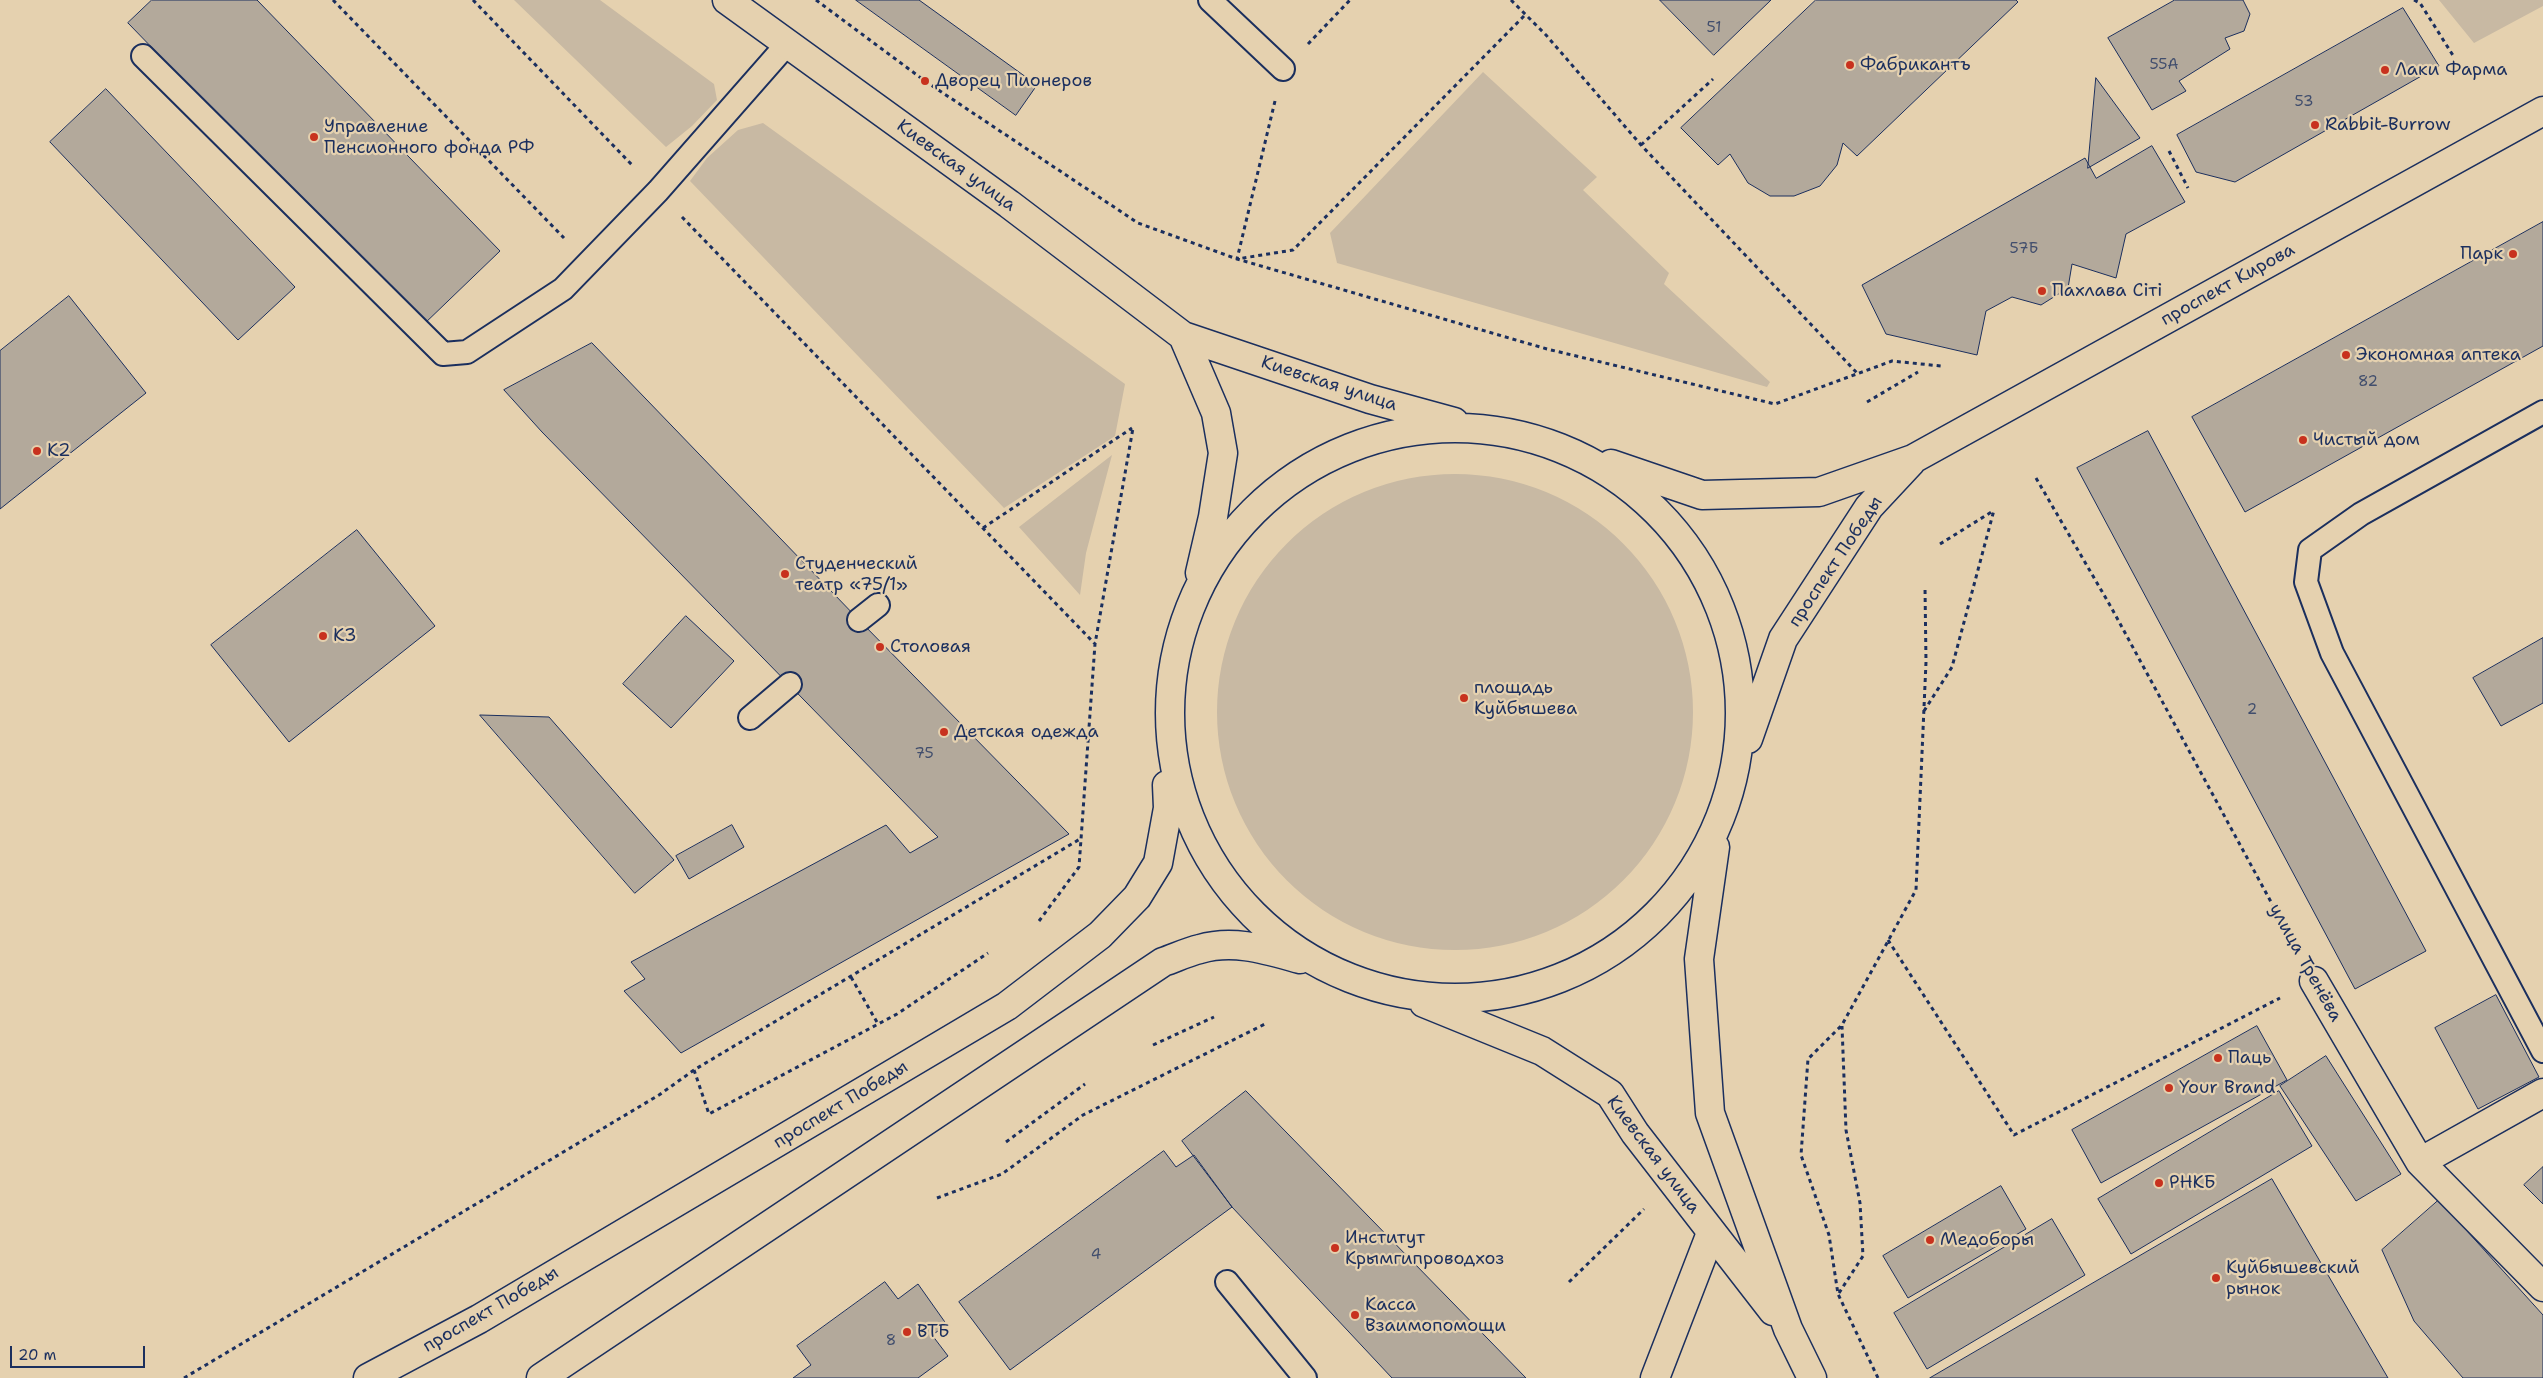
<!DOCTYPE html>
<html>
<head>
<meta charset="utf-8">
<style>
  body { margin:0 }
  #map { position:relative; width:2543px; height:1378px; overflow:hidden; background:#e5d1af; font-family:"Shantell Sans",sans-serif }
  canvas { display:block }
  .scale { position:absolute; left:10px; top:1346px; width:135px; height:22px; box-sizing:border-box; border:2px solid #1b2f5e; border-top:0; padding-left:6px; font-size:15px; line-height:18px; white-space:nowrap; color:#1b2f5e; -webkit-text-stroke:4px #e5d1af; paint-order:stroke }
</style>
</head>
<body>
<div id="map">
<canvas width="2543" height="1378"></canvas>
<div class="scale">20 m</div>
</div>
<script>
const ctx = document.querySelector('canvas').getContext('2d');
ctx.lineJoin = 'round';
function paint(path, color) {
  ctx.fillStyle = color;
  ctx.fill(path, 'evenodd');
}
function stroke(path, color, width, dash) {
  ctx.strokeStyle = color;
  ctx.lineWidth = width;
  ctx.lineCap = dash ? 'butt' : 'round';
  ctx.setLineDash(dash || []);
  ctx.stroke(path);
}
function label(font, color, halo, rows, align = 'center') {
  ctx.font = font + ' "Shantell Sans",sans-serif';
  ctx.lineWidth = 4.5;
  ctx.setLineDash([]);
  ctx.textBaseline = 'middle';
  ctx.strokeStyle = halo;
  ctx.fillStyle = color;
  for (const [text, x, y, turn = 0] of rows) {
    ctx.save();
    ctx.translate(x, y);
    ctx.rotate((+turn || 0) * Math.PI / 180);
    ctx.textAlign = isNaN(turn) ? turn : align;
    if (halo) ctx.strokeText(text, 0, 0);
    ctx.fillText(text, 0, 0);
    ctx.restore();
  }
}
paint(new Path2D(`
  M514,0H600L714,84L717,100L692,126L666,147Z
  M2439,0H2543V6L2474,43Z
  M1483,72L1597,177L1583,190L1669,273L1664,284L1770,382L1767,387L1337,263L1330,233Z
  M763,123L1125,384L1115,436L1004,508L690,181L707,158L738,130Z
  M1112,455L1086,553L1080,595L1019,527Z
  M1217 712a238 238 0 1 1 476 0a238 238 0 1 1-476 0Z`), '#c8b9a3');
const building = new Path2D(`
  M152,0H257L500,251L422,326L128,23Z
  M856,0H919L1037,85L1016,115Z
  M1660,0H1771L1714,55Z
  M1816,0H2016L2018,2L1857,156L1843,143L1837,165L1820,186L1794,196H1770L1748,183L1730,154L1718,165L1681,128Z
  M2175,0H2243L2250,14L2244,31L2225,38L2230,49L2179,81L2186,91L2152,110L2108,38Z
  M2403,8L2439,66L2235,182L2196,172L2177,135Z
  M2096,78L2140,138L2088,168Z
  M106,89L295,287L238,340L50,142Z
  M2152,146L2185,202L2126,234L2116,278L2072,264L2068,288L2041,305L2012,297L1986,311L1977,355L1886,334L1862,285L2085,158L2096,178Z
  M2543,222V346L2245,512L2192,417Z
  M69,296L146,393L0,509V351Z
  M592,343L859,620L1069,834L681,1053L624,991L645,979L631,962L886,825L910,853L938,837L542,432L504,390Z
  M2148,431L2426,951L2355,989L2077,468Z
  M357,530L435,626L289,742L211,645Z
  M686,616L734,661L671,728L623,684Z
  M2543,638V703L2501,726L2473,678Z
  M480,715L549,717L674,860L635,893Z
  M732,825L744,847L689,879L676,856Z
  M2496,995L2539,1077L2478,1109L2435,1028Z
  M2257,1026L2287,1080L2101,1183L2072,1130Z
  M2326,1056L2401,1174L2356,1201L2280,1086Z
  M1246,1091L1411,1260L1526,1378H1392L1232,1207L1182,1141Z
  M2279,1091L2312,1146L2131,1254L2098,1199Z
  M1164,1151L1176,1167L1194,1155L1232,1207L1010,1370L959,1302Z
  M2543,1167V1204L2524,1185Z
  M2272,1179L2388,1378H1930Z
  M2001,1186L2026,1229L1908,1298L1883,1256Z
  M2439,1200L2543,1315V1378H2463L2414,1321L2382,1250Z
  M2052,1219L2085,1275L1927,1369L1894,1313Z
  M885,1282L898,1299L918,1284L947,1325L932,1335L948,1356L918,1378H793L811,1365L797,1346Z`);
paint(building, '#b3a99b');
stroke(building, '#1b2f5e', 1);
const service = new Path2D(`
  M1210,0L1283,69
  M143,56L443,354L467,352L563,289L658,191L788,43
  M2543,412L2361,514L2310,550L2306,582L2332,653L2543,1051
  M859,620L878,605
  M750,718L790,684
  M1227,1282L1305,1378`);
const minor = new Path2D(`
  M2314,981L2420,1162L2543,1287
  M2420,1162L2543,1093`);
const secondary = new Path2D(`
  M1655,1378L1711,1233`);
const primary = new Path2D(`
  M727,0L1009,204L1183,336L1370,399L1454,422
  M1183,336L1216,413L1223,453L1213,517L1200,573
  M1170 713a285 285 0 1 1 570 0a285 285 0 1 1-570 0Z
  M1611,464L1702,495L1819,492L1913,459L2543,111
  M1748,739L1783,639L1869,507L1911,462
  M1715,847L1699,959L1710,1113L1788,1329L1812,1378
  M1424,1003L1542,1051L1610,1094L1635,1133L1773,1311
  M368,1378L479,1319L1007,1006L1100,935L1137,897L1158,863L1168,808L1167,785
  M541,1378L1163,962C1175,958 1187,952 1200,949C1234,939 1267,950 1300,959`);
stroke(service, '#1b2f5e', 26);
stroke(minor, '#1b2f5e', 31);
stroke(secondary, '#1b2f5e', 31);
stroke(primary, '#1b2f5e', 31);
stroke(new Path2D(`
  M333,0L564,238
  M473,0L633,166
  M816,0L925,81L1138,223L1237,259L1547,349L1775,404L1892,361L1941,366
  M1511,0L1546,35L1641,145L1857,373
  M2414,0L2420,3L2454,57
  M1308,44L1350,0
  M1275,101L1237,259L1293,250L1525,15
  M1641,145L1713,79
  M2169,151L2188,188
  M682,217L1095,644
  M1867,402L1918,372
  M2036,478L2111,607L2296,948
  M983,528L1132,428
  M1940,544L1993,511
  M1924,711L1952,667L1994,510
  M1039,921L1079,867L1095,644L1133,428
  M1888,940L2014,1135L2280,998
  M851,977L878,1024
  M1153,1045L1214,1017
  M694,1070L709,1114L897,1014L988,953
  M1006,1142L1085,1084
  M937,1198L1002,1174L1083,1115L1267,1023
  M1569,1282L1644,1209
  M1839,1293L1863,1256L1860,1203L1846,1130L1842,1026
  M184,1378L659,1095L694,1070L1080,839
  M1878,1378L1838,1294L1829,1235L1801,1155L1808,1059L1842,1025L1916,890L1926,662L1925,587`), '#1b2f5e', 3, [4, 4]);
stroke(service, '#e5d1af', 22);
stroke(minor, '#e5d1af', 28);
stroke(secondary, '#e5d1af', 28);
stroke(primary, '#e5d1af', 28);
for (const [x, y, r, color] of [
  [1850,65,5,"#c8321e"],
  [2385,70,5,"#c8321e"],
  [925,81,5,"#c8321e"],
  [2315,125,5,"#c8321e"],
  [314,137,5,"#c8321e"],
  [2513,254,5,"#c8321e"],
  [2042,291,5,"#c8321e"],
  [2346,355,5,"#c8321e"],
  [2303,440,5,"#c8321e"],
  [37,451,5,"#c8321e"],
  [785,574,5,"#c8321e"],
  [323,636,5,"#c8321e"],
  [880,647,5,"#c8321e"],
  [1464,698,5,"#c8321e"],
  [944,732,5,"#c8321e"],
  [2218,1058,5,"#c8321e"],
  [2169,1088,5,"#c8321e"],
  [2159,1183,5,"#c8321e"],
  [1930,1240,5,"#c8321e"],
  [1335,1248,5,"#c8321e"],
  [2216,1278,5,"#c8321e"],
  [1355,1315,5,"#c8321e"],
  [907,1332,5,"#c8321e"]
]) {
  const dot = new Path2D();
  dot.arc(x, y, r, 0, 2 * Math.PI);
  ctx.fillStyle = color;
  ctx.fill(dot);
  stroke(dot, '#e5d1af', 2);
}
label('15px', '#414e6d', null, [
  ["51",1714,28],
  ["55А",2164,65],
  ["53",2304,102],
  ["57Б",2024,249],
  ["82",2368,382],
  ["2",2252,710],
  ["75",924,754],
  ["4",1096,1255],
  ["8",891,1341]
]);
label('18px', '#1b2f5e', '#e5d1af', [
  ["Фабрикантъ",1860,65],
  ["Лаки Фарма",2395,70],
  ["Дворец Пионеров",935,81],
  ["Rabbit-Burrow",2325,125],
  ["Управление",324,127],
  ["Пенсионного фонда РФ",324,148],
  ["Парк",2503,254,"right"],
  ["Пахлава Сіті",2052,291],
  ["Экономная аптека",2356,355],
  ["Чистый дом",2313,440],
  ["К2",47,451],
  ["Студенческий",795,564],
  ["театр «75/1»",795,585],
  ["К3",333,636],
  ["Столовая",890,647],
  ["площадь",1474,688],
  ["Куйбышева",1474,709],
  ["Детская одежда",954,732],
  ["Паць",2228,1058],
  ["Your Brand",2179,1088],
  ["РНКБ",2169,1183],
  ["Институт",1345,1238],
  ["Крымгипроводхоз",1345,1259],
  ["Медоборы",1940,1240],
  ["Куйбышевский",2226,1268],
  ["рынок",2226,1289],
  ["Касса",1365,1305],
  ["Взаимопомощи",1365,1326],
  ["ВТБ",917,1332]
], 'left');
label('18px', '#1b2f5e', '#e5d1af', [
  ["Киевская улица",956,166,36],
  ["проспект Кирова",2228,285,-29],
  ["Киевская улица",1329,384,18],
  ["проспект Победы",1836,562,-56],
  ["улица Тренёва",2305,963,61],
  ["проспект Победы",841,1105,-31],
  ["Киевская улица",1653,1155,53],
  ["проспект Победы",491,1310,-30]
]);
</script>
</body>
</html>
